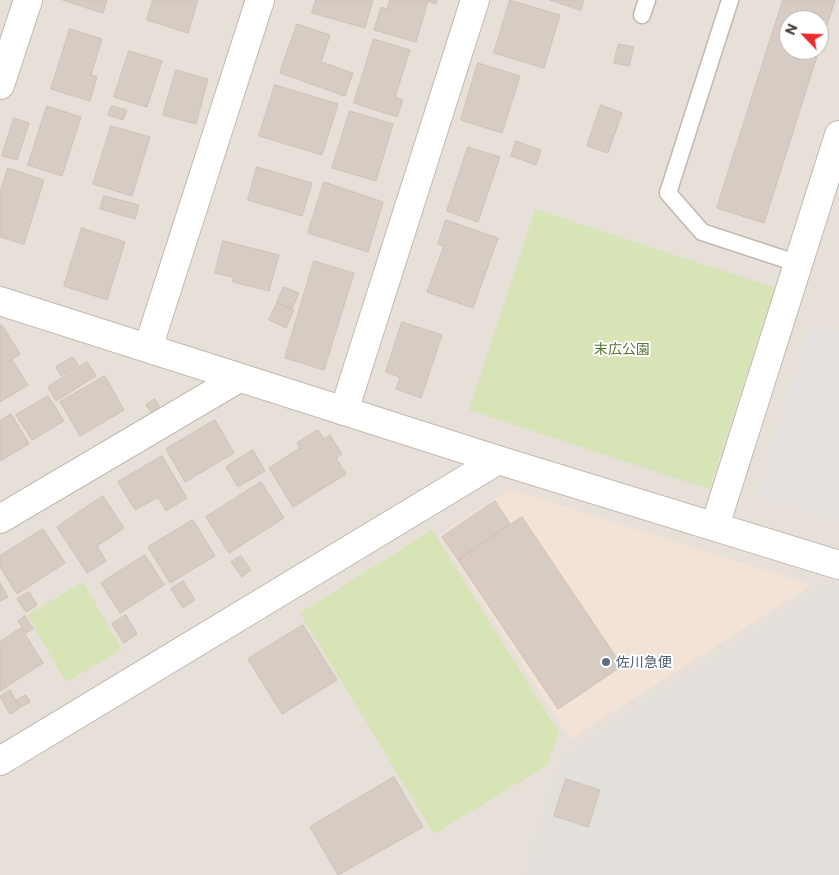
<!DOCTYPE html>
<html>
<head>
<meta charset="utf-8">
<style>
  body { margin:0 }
  #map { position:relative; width:839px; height:875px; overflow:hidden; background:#f4efea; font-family:Commissioner,sans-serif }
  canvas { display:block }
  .north { position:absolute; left:779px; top:10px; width:50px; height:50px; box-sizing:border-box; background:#fff; border:1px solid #b5b2b0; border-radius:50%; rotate:294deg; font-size:14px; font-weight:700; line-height:20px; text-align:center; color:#473f39 }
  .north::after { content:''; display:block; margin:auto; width:18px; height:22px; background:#e92c2e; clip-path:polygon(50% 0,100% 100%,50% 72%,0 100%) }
</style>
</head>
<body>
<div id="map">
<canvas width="839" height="875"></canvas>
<div class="north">N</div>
</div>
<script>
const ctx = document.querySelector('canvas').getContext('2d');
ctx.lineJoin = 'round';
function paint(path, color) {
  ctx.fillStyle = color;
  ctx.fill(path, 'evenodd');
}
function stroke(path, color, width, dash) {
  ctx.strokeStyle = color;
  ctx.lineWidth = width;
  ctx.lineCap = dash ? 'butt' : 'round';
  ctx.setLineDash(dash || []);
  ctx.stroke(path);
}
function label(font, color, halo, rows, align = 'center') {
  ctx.font = font + ' Commissioner,"Noto Sans JP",sans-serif';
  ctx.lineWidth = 4;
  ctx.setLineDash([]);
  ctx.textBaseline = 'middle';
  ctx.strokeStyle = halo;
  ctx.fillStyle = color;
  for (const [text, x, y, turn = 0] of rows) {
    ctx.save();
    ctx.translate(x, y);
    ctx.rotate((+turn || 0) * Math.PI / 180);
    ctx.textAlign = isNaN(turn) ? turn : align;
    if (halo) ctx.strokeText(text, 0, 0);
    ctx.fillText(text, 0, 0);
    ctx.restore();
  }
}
paint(new Path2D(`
  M0,0H839V875H0ZM789,20H819V50H789Z`), '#e7e0d9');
paint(new Path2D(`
  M510,489L812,585L570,739L439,535Z`), '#f3e3d7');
paint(new Path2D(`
  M831,582L839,584V875H523L562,757Z`), '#e3dfdb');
paint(new Path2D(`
  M535,209L775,288L709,489L469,410Z
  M432,530L559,733L546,766L434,834L300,613Z
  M83,582L122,650L66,682L27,615Z`), '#d7e4b6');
paint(new Path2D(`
  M810,325L839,333V521L757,495Z`), '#e3e0de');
const building = new Path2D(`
  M63,0H107L103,13Z
  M153,0H198L188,33L147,20Z
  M316,0H373L365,28L312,13Z
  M390,0H437L436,4L428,1L416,42L374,30L381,7L387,9Z
  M510,0L560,15L544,68L494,53Z
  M550,0H584L581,10Z
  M783,0H835L819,50V20H789V50H819L764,223L717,208Z
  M297,24L330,35L321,62L353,73L345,96L280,73Z
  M70,29L102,39L91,75L97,77L90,101L51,89Z
  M374,39L410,50L395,97L403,100L397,117L354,103Z
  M619,44L634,47L629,66L614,63Z
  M129,51L162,61L147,107L114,97Z
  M478,63L520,76L502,133L461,120Z
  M176,70L208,79L196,124L163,115Z
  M275,85L338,104L322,155L259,136Z
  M601,105L622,113L608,153L587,146Z
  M47,106L81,117L62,176L28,165Z
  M112,106L127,110L123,120L108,115Z
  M350,111L393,124L376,181L332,168Z
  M14,118L29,123L17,160L2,156Z
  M111,126L150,137L132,196L93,184Z
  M516,141L541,150L536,165L511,156Z
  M468,147L500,157L478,222L447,211Z
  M257,167L312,183L302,216L248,200Z
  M8,168L44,180L24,244L0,237V193Z
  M324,182L383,202L368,252L308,233Z
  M104,196L139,205L135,219L100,209Z
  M446,220L498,238L473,308L427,292L444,246L438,244Z
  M82,228L125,242L107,300L64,286Z
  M223,241L279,255L269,291L233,282V277L215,273Z
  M314,261L354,273L324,370L285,358Z
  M284,287L299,293L292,308L277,302Z
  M277,303L294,310L286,328L269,320Z
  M402,322L442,335L421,398L396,389L400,377L386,372Z
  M2,325L20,354L12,360L28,385L0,402V326Z
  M73,357L78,365L61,376L56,367Z
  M87,362L96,376L56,401L48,387Z
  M105,376L124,410L80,436L60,402Z
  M48,396L64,421L32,440L16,415Z
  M155,399L160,408L151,413L146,405Z
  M11,414L29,444L0,461V421Z
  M215,420L234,453L185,482L166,449Z
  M318,430L324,439L330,435L342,454L336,458L346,474L293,507L269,468L300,448L297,443Z
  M253,450L265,471L238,487L226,467Z
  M162,456L187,498L166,511L158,497L135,510L118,482Z
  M261,482L284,518L229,553L206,517Z
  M103,496L124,528L97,546L106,561L87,573L57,527Z
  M495,501L510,524L458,560L442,537Z
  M522,517L622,666L558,709L458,560Z
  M193,520L215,556L170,583L148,547Z
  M43,529L65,563L17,594L0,567V556Z
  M145,555L164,585L120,613L101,583Z
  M241,556L251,570L242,577L231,562Z
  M183,581L195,600L183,608L171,589Z
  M0,583L8,597L0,601Z
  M29,592L37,605L26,612L17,599Z
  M126,615L137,634L124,643L112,624Z
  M25,616L33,629L26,633L18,621Z
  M303,625L337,680L282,714L248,659Z
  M21,628L43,663L0,691V642Z
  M10,690L20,708L10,714L0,697Z
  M26,695L30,702L21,707L17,700Z
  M394,777L423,827L338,875L310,827Z
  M566,779L600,790L588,827L554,816Z`);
paint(building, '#d7ccc3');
stroke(building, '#cfc0b4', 1);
const service = new Path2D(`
  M730,0L668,193L702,232L799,264
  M642,15L647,0`);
const minor = new Path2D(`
  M0,85L28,0
  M344,411L475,0
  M0,519L239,378
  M715,526L839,135
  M0,761L498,460`);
const tertiary = new Path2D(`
  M0,301L498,460L839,565
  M148,348L260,0`);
stroke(service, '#c2b8b0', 19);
stroke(minor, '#c2b8b0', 30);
stroke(tertiary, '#c2b8b0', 30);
stroke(service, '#fff', 16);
stroke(minor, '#fff', 28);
stroke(tertiary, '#fff', 28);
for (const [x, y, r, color] of [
  [606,662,5,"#5c6f8a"]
]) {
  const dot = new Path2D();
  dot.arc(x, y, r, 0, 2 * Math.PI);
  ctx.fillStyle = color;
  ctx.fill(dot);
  stroke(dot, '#fff', 2);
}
label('14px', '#557530', '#fff', [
  ["末広公園",622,349]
]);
label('14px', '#4e5e75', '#fff', [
  ["佐川急便",616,662]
], 'left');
</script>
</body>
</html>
